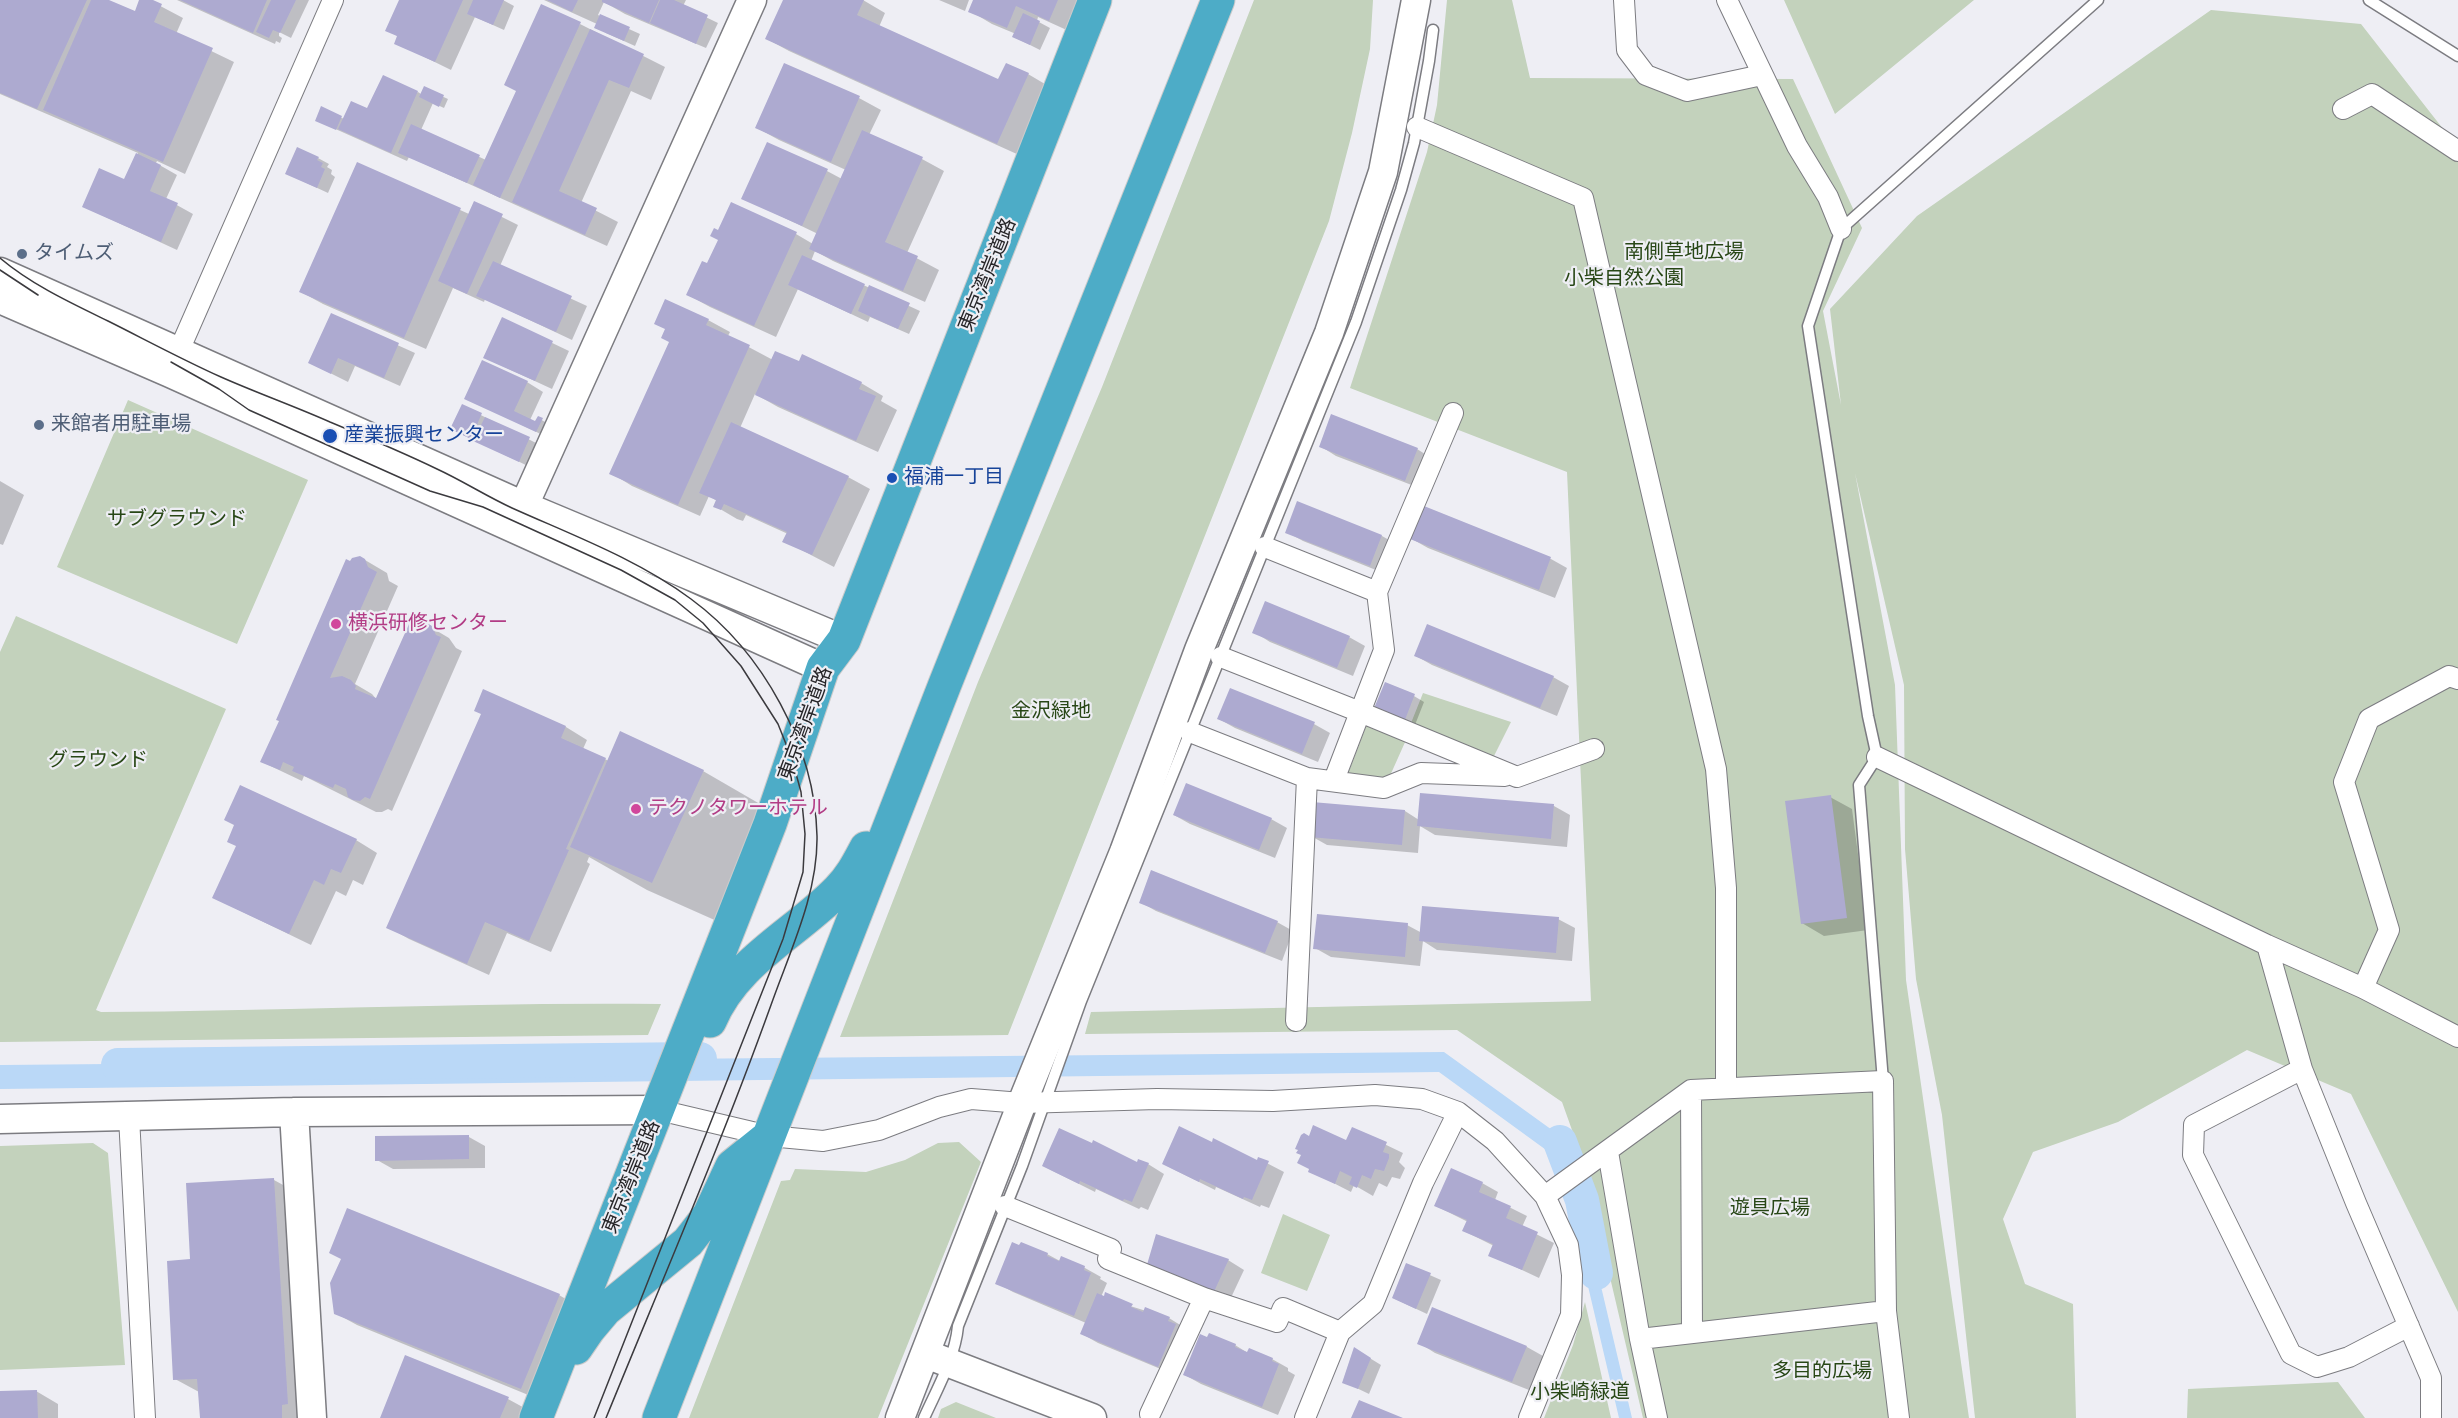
<!DOCTYPE html>
<html>
<head>
<meta charset="utf-8">
<style>
  body { margin:0 }
  canvas { display:block; background:#eeeef4 }
</style>
</head>
<body>
<canvas width="2458" height="1418"></canvas>
<script>
const ctx = document.querySelector('canvas').getContext('2d');
ctx.lineJoin = 'round';
function paint(path, color) {
  ctx.fillStyle = color;
  ctx.fill(path, 'evenodd');
}
function stroke(path, color, width, dash) {
  ctx.strokeStyle = color;
  ctx.lineWidth = width;
  ctx.lineCap = dash ? 'butt' : 'round';
  ctx.setLineDash(dash || []);
  ctx.stroke(path);
}
function label(font, color, halo, rows, align = 'center') {
  ctx.font = font + ' "Archivo Narrow","Noto Sans JP",sans-serif';
  ctx.lineWidth = 4.5;
  ctx.setLineDash([]);
  ctx.textBaseline = 'middle';
  ctx.strokeStyle = halo;
  ctx.fillStyle = color;
  for (const [text, x, y, turn = 0] of rows) {
    ctx.save();
    ctx.translate(x, y);
    ctx.rotate((+turn || 0) * Math.PI / 180);
    ctx.textAlign = isNaN(turn) ? turn : align;
    if (halo) ctx.strokeText(text, 0, 0);
    ctx.fillText(text, 0, 0);
    ctx.restore();
  }
}
paint(new Path2D(`
  M1254,0H1373L1370,49L1352,133L1329,221L1008,1035L840,1037L978,682L1102,387Z
  M1447,0H1512L1530,78L1793,79L1862,228L1823,311L1841,405L1830,309L1917,216L2211,10L2361,24L2458,148V1312L2351,1094L2247,1050L2118,1122L2033,1152L2003,1219L2025,1284L2073,1304L2076,1418H1975L1942,1115L1916,979L1905,849L1904,685L1855,473L1895,685L1906,980L1969,1418H1643L1582,1158L1562,1102L1457,1030L1085,1034L1091,1012L1591,1001L1567,472L1350,388L1427,152L1437,105Z
  M1784,0H1974L1835,114Z
  M128,400L308,480L237,644L57,567Z
  M16,616L226,709L96,1010L101,1012C288,1011 474,1002 661,1004L648,1035L0,1042V652Z
  M1423,693L1511,722L1494,756L1411,723Z
  M1367,724L1406,740L1389,778L1347,776Z
  M959,1142L981,1162L878,1418H689L781,1181L790,1180L795,1169L866,1172L905,1160L938,1143Z
  M93,1143L108,1153L125,1365L0,1370V1146Z
  M1283,1214L1330,1235L1307,1291L1261,1273Z
  M1585,1302L1611,1418H1544L1573,1345Z
  M2338,1382L2365,1418H2187L2188,1389Z
  M956,1402L996,1418H938L941,1409Z`), '#c3d2bc');
paint(new Path2D(`
  M1444,1052L1559,1135L1579,1193L1632,1418H1619L1567,1197L1553,1155L1439,1072L0,1089V1065Z`), '#bad8f7');
paint(new Path2D(`
  M0,0H106L135,13L141,0H149L183,18L176,34L234,62L185,174L157,161L156,163L177,175L166,199L193,214L177,250L84,207L125,181L138,153L0,94Z
  M177,0H309L291,38L279,32V36L282,38L280,43L276,41L275,44Z
  M400,0H503L514,6L504,30L475,17L451,70L396,43L399,37L387,30Z
  M544,0H686L683,6L718,23L706,48L625,14L604,2L598,15L640,34L635,46L606,33L597,24Z
  M785,0H863L885,13L879,27L999,81L1028,74L1050,87L1019,155L789,51L767,39Z
  M939,0H969L965,11Z
  M975,0H1085L1071,32L1038,17L1037,21L1050,28L1040,50L1014,37L1016,34L992,24L970,11Z
  M580,24L665,67L651,100L631,91L581,203L618,222L607,246L409,157L407,161L322,123V108L344,119L418,92L421,94L424,88L448,99L444,108L433,103L421,130L486,160Z
  M859,98L881,110L869,135L922,159L944,171L907,253L939,270L925,302L833,261L815,251L811,261L920,311L909,334L870,317L868,322L798,289L776,337L710,307L688,295L708,265L720,240L719,232L796,234L813,244L818,234L743,198L827,171L842,179L846,170L779,140L757,128Z
  M318,158L329,164L327,167L332,170L331,174L335,177L328,193L298,179Z
  M358,164L469,214L474,203L518,225L500,266L587,306L572,340L485,299L484,302L453,288L426,349L323,304L301,292Z
  M331,315L415,353L400,386L355,366L348,382L310,363Z
  M502,319L569,351L552,389L485,358Z
  M708,320L730,332L728,336L773,360L799,363L861,383L883,396L881,401L897,410L878,452L778,407L755,394L740,428L848,477L870,489L834,567L784,541L788,534L746,515L743,521L737,519L715,506L717,501L709,496L700,516L632,486L611,473Z
  M527,382L543,392L530,420L536,423L538,418L558,429L553,440L466,398Z
  M463,406L540,445L530,467L463,435Z
  M1320,446L1417,449L1433,459L1422,489L1336,456Z
  M0,481L24,495L3,545L0,544Z
  M1298,503L1382,536L1398,545L1386,574L1303,541L1287,532Z
  M1425,508L1551,559L1567,568L1555,598L1428,548L1412,539Z
  M365,560L387,573L389,581L398,586L355,684L372,694L377,700L417,630L427,625L449,638L456,648L462,651L392,811L388,809L382,812H376L304,776L302,781L262,762L351,562Z
  M1254,632L1349,637L1365,646L1353,676L1270,642Z
  M1416,656L1553,677L1569,686L1557,716L1432,665Z
  M1230,690L1314,724L1330,733L1318,762L1235,728L1219,719Z
  M484,691L566,727L587,740L583,749L609,761L703,771L779,815L728,926L647,890L589,857L587,862L590,864L551,952L507,933L489,975L409,939L388,927L482,714Z
  M1414,696L1424,702L1413,730L1385,719Z
  M1830,797L1852,809L1868,930L1824,936L1802,923Z
  M1554,806L1570,815L1567,847L1435,835L1420,826L1418,853L1327,845L1311,836L1405,811L1419,820Z
  M1174,815L1271,819L1287,828L1275,858L1190,824Z
  M356,840L377,853L363,885L353,880L346,896L336,891L311,945L214,898L238,846Z
  M1140,902L1277,922L1293,931L1282,961L1156,911Z
  M1558,919L1575,928L1572,961L1437,950L1423,941L1420,966L1331,957L1315,948L1407,925L1422,933Z
  M1353,1129L1403,1153L1399,1162L1405,1168L1400,1179L1392,1177L1387,1187L1379,1183L1373,1196L1354,1185L1351,1192L1310,1171V1138L1347,1142Z
  M469,1137L485,1146V1168L393,1169L377,1160Z
  M1259,1159L1284,1172L1269,1208L1261,1205L1260,1207L1216,1187L1215,1190L1171,1168L1258,1162Z
  M1138,1164H1148L1164,1174L1148,1210L1141,1207L1139,1209L1096,1189L1095,1192L1051,1170Z
  M274,1180L296,1192L303,1418H201L199,1392L175,1379L191,1261Z
  M1482,1183L1498,1192L1495,1200L1527,1216L1522,1227L1554,1243L1539,1278L1490,1255L1494,1246L1464,1231L1468,1222L1436,1206Z
  M348,1210L559,1295L581,1308L543,1401L357,1325L335,1313Z
  M1157,1236L1228,1260L1244,1270L1228,1304L1164,1277Z
  M1047,1254L1060,1261L1062,1258L1085,1268L1101,1277L1100,1279L1107,1283L1101,1297L1169,1318L1185,1328L1175,1375L1098,1343L1082,1334L1086,1323L1013,1292L997,1283Z
  M1407,1265L1441,1280L1427,1314L1393,1298Z
  M1433,1309L1527,1347L1543,1356L1529,1390L1435,1353L1419,1343Z
  M1235,1345L1248,1353L1272,1359L1288,1368V1371L1295,1375L1278,1415L1201,1384L1185,1375Z
  M1355,1349L1381,1365L1369,1394L1344,1382Z
  M36,1391L58,1404V1418H0V1402Z
  M508,1399L530,1411L527,1418H381Z`), '#0003');
stroke(new Path2D(`
  M118,1065L700,1059
  M1560,1142L1582,1200L1596,1273`), '#bad8f7', 34);
paint(new Path2D(`
  M0,0H87L37,109L0,93Z
  M91,0H109L135,11L139,0H153L162,4L154,22L213,48L163,162L43,110Z
  M180,0H267L253,33Z
  M271,0H296L280,33L273,30L269,38L256,32Z
  M399,0H463L435,62L394,44L397,36L385,31Z
  M473,0H504L493,25L467,14Z
  M547,0H578L572,12Z
  M602,0H659L649,23L602,2Z
  M660,0H674L708,15L696,44L650,23Z
  M783,0H864L857,15L998,79L1006,63L1029,73L997,144L765,39Z
  M973,0H1058L1049,21L1016,6L1007,28L968,12Z
  M541,4L581,22L500,198L473,185L516,91L504,85Z
  M1023,13L1040,21L1030,45L1012,37Z
  M600,14L630,27L624,41L594,28Z
  M590,29L644,54L629,88L609,80L559,191L597,208L585,235L512,202Z
  M784,63L860,96L831,162L755,128Z
  M383,75L418,91L391,153L338,129L351,101L367,108Z
  M424,86L444,95L439,107L419,97Z
  M321,106L342,116L336,130L315,121Z
  M411,124L480,155L467,183L398,153Z
  M862,130L923,157L885,242L918,256L903,291L809,249Z
  M767,142L828,169L802,226L741,199Z
  M297,147L319,157L317,160L323,163L321,167L325,169L317,188L285,174Z
  M136,153L161,165L150,191L178,203L161,242L82,207L99,168L124,179Z
  M357,162L461,208L404,338L299,292Z
  M474,201L503,214L467,294L438,281Z
  M731,202L797,232L754,326L686,295L702,261L707,263L718,240L710,236L714,228L718,230Z
  M802,255L865,284L851,314L788,285Z
  M493,261L572,296L556,332L476,296Z
  M869,285L910,303L898,329L858,311Z
  M665,299L709,319L706,325L750,345L678,505L609,474L669,342L661,338L665,329L654,324Z
  M331,313L399,343L384,378L338,358L331,374L308,363Z
  M502,317L553,341L535,381L483,358Z
  M775,351L799,361L802,354L862,382L859,389L876,396L856,441L755,395Z
  M482,360L528,381L514,411L535,421L538,416L543,418L536,432L464,399Z
  M462,404L482,413L471,439L450,429Z
  M1331,414L1418,448L1405,481L1319,447Z
  M485,417L530,437L519,462L473,441Z
  M731,422L849,476L812,555L782,542L787,532L724,504L721,510L713,507L716,500L699,493Z
  M1297,501L1382,535L1370,566L1285,533Z
  M1424,506L1551,557L1539,590L1410,539Z
  M360,556L365,559L368,567L377,572L330,678L342,676L351,680L356,686L355,689L376,698L409,624L417,628L427,623L432,626L436,635L441,637L370,799L365,797L360,801L353,800L348,797L346,789L335,784L333,788L292,771L294,767L283,762L280,770L260,762L279,721L276,720L346,559L350,561L352,558Z
  M1265,601L1350,636L1337,668L1252,633Z
  M1427,624L1554,676L1540,708L1414,656Z
  M1385,682L1415,694L1403,725L1372,713Z
  M1230,688L1315,722L1302,754L1217,719Z
  M483,689L566,726L561,738L606,758L566,849L569,850L529,941L485,922L467,964L386,928L481,714L474,711Z
  M620,731L704,770L652,883L570,847Z
  M1186,783L1272,818L1259,850L1173,815Z
  M240,785L357,839L341,873L331,869L324,885L314,880L289,934L212,898L236,846L227,842L234,825L224,820Z
  M1420,793L1554,804L1551,839L1417,826Z
  M1831,795L1847,918L1801,924L1785,801Z
  M1312,802L1405,810L1402,845L1309,837Z
  M1151,870L1278,921L1265,953L1139,903Z
  M1422,906L1559,917L1556,953L1419,941Z
  M1317,914L1408,923L1405,957L1313,949Z
  M1313,1125L1346,1140L1352,1127L1387,1142L1383,1152L1389,1154V1158L1384,1171L1375,1169L1371,1179L1362,1175L1357,1188L1349,1184L1352,1177L1340,1171L1335,1184L1308,1172L1309,1169L1297,1163L1301,1155L1296,1153L1298,1150L1295,1149L1301,1135L1304,1133L1309,1136Z
  M1179,1126L1212,1142L1213,1138L1257,1160L1258,1157L1269,1161L1252,1200L1244,1197L1243,1199L1200,1179L1199,1182L1162,1164Z
  M1059,1128L1092,1143L1093,1140L1137,1162L1138,1159L1149,1163L1132,1202L1124,1199L1123,1201L1080,1181L1079,1184L1042,1166Z
  M469,1135V1159L375,1161V1136Z
  M1451,1168L1483,1182L1479,1192L1511,1206L1506,1218L1538,1232L1522,1270L1488,1256L1493,1244L1462,1231L1467,1220L1434,1206Z
  M274,1178L288,1404L282,1405V1418H200L197,1379L173,1380L167,1261L190,1259L186,1183Z
  M347,1208L560,1294L521,1389L334,1314L330,1283L341,1259L329,1253Z
  M1156,1234L1229,1259L1212,1296L1146,1268Z
  M1012,1242L1019,1245L1021,1242L1048,1253L1047,1256L1059,1261L1061,1256L1085,1266L1084,1270L1091,1273L1074,1316L995,1284Z
  M1406,1263L1431,1273L1416,1309L1392,1298Z
  M1105,1292L1133,1304L1131,1307L1143,1312L1145,1307L1170,1317L1168,1321L1176,1324L1158,1367L1080,1334L1097,1293L1104,1296Z
  M1432,1307L1527,1346L1512,1382L1417,1344Z
  M1209,1333L1236,1344L1235,1347L1247,1352L1249,1348L1273,1358L1272,1361L1279,1364L1262,1407L1183,1375L1200,1334L1207,1337Z
  M1354,1347L1371,1358L1358,1389L1342,1383Z
  M405,1355L509,1397L500,1418H380Z
  M37,1390L38,1418H0V1391Z
  M1359,1400L1403,1418H1351Z`), '#adaad0');
const lane = new Path2D(`
  M2369,0L2458,56
  M1883,1081L1859,785L1877,757L1868,716L1808,326L1841,229L2098,0
  M924,1418C937,1389 955,1358 958,1326L1022,1166L1081,1001L1356,322L1401,190L1414,143L1429,61L1433,30`);
const street = new Path2D(`
  M1624,0L1627,50L1646,75L1687,91L1762,75
  M1727,0L1797,146L1828,197L1841,229
  M2343,109L2372,94L2458,151
  M1417,127L1583,198L1716,769L1726,888V1088
  M174,362L333,0
  M1265,547L1377,592
  M1221,657L1360,712L1517,777L1594,749
  M1190,732L1307,778L1384,788L1421,773L1505,776
  M1877,757L2267,945L2363,988L2458,1037
  M1334,780L1384,650L1377,592L1453,413
  M2267,945L2302,1069L2356,1203L2431,1378V1418
  M2363,988L2389,930L2344,782L2369,719L2449,676L2458,679
  M1296,1021L1307,778
  M2302,1069L2194,1125L2193,1155L2291,1354L2317,1367L2349,1357L2409,1326
  M1691,1090L1692,1332
  M659,1110L769,1136L823,1141L879,1130L939,1107L971,1099L1022,1103L1157,1099L1273,1101L1375,1095L1422,1099L1458,1112L1495,1141L1545,1196L1568,1245L1572,1275L1571,1315L1529,1418
  M129,1117L145,1418
  M1608,1152L1640,1339L1657,1418
  M1545,1196L1691,1090L1883,1081L1886,1311L1899,1418
  M1005,1206L1111,1249L1108,1259L1204,1298L1150,1414
  M1204,1298L1277,1322L1283,1308L1340,1332
  M1640,1339L1886,1311
  M1305,1418L1340,1332L1373,1304L1423,1183L1458,1112`);
const secondary = new Path2D(`
  M0,272L524,506L844,640
  M0,299L170,373L823,668
  M517,521L752,0
  M294,1112L312,1418
  M0,1119L294,1112L659,1110
  M926,1354L1092,1418
  M900,1418L1022,1103L1124,852L1199,650L1329,333L1383,172L1416,0`);
const highway = new Path2D(`
  M710,1021C735,961 795,934 838,890C851,877 858,863 866,848
  M576,1348L589,1329L605,1310L688,1242L709,1215L732,1166L768,1137
  M536,1418L770,824L823,668L844,640L1095,0
  M659,1418L945,684L1218,0`);
stroke(lane, '#7c7c81', 13);
stroke(street, '#7c7c81', 22);
stroke(secondary, '#7c7c81', 31);
stroke(highway, '#cbcbcb', 35);
stroke(lane, '#fff', 10);
stroke(street, '#fff', 20);
stroke(secondary, '#fff', 28);
stroke(highway, '#4dacc7', 33);
stroke(new Path2D(`
  M0,258C32,285 71,303 108,321C146,340 183,360 221,377C257,393 294,406 330,422C366,437 402,452 437,469C463,481 486,496 512,508C572,535 637,559 691,599C763,652 815,746 817,836C818,894 790,951 771,1005C721,1144 662,1281 606,1418
  M0,270L38,295
  M171,362L219,389L249,410L430,491L483,507L621,570L675,600L703,623L741,666L778,724L792,759L801,792L805,834L803,872L783,939L594,1418`), '#3b3a3e', 1.5);
for (const [x, y, r, color] of [
  [22,254,6,"#5c6f8a"],
  [39,425,6,"#5c6f8a"],
  [330,436,8,"#1a4fb4"],
  [892,478,6,"#1a4fb4"],
  [336,624,6,"#d1479c"],
  [636,809,6,"#d1479c"]
]) {
  const dot = new Path2D();
  dot.arc(x, y, r, 0, 2 * Math.PI);
  ctx.fillStyle = color;
  ctx.fill(dot);
  stroke(dot, '#eeeef4', 2);
}
label('20px', '#284716', '#eeeef4', [
  ["南側草地広場",1684,253],
  ["小柴自然公園",1624,279],
  ["サブグラウンド",177,520],
  ["金沢緑地",1051,712],
  ["グラウンド",98,761],
  ["遊具広場",1770,1209],
  ["多目的広場",1822,1372],
  ["小柴崎緑道",1580,1393]
]);
label('20px', '#4e5e75', '#eeeef4', [
  ["タイムズ",34,254],
  ["来館者用駐車場",51,425]
], 'left');
label('20px', '#262528', '#eeeef4', [
  ["東京湾岸道路",988,275,-68],
  ["東京湾岸道路",806,724,-70],
  ["東京湾岸道路",632,1177,-68]
]);
label('20px', '#164399', '#eeeef4', [
  ["産業振興センター",344,436],
  ["福浦一丁目",904,478]
], 'left');
label('20px', '#b23c85', '#eeeef4', [
  ["横浜研修センター",348,624],
  ["テクノタワーホテル",648,809]
], 'left');
</script>
</body>
</html>
